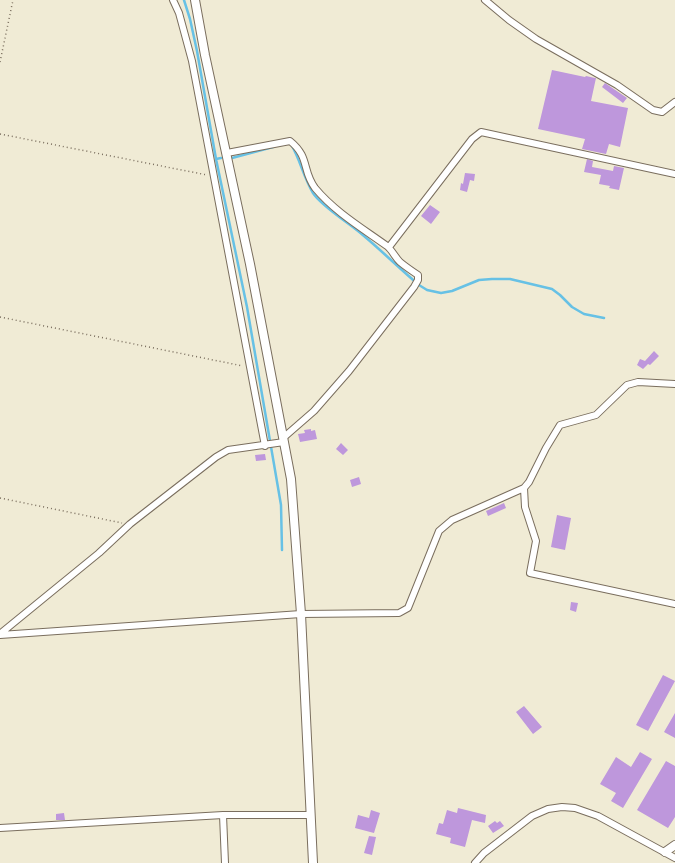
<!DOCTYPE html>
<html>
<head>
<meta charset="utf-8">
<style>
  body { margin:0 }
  canvas { display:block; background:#f0ebd5 }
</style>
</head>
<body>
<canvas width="675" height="863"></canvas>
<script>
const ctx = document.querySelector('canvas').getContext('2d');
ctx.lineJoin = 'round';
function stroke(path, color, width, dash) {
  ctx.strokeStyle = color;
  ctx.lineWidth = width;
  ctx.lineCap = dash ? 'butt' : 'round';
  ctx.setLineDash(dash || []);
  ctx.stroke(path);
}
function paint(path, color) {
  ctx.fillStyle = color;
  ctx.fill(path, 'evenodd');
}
stroke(new Path2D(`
  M184,0L190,19L197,51L216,159L247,307L281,505L282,550
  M292,146C300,160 304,178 313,193C322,207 351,224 364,236C383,252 400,269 419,285L427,290L441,293L452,291L479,280L492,279H510L552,289L560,295L572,307L584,314L604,318
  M232,158L273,147
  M216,159L221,158`), '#67c1e5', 2.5);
paint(new Path2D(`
  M552,70L585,77L586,76L595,78H596L591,101L628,108L620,147L609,144L606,154L582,149L585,139L538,129Z
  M605,83L627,98L623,103L602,87Z
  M587,159L593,161L592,167L613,171L614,166L624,168L619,190L609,188L610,186L599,184L601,175L584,172Z
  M465,173L475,174L474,181L470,180L467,192L460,190L461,183L463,184Z
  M430,205L440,212L431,224L421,216Z
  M654,351L659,356L650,365L648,364L643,369L637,365L640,359L645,361Z
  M311,429V431L315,430L317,439L300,442L298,434L305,433L304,430Z
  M341,443L348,450L343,455L336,449Z
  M265,454L266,460L256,461L255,455Z
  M359,477L361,484L352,487L350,480Z
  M504,503L506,508L488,516L486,511Z
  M557,515L571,518L565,550L551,547Z
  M571,602L578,603L576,612L570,610Z
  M663,675L675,681L648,731L636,725Z
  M524,706L542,727L533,734L516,712Z
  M675,713V738L664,732Z
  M640,752L652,759L623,808L611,801L616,793L600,784L616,757L631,767Z
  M666,761L675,766V817L668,828L637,810Z
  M458,808L486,815L485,823L472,820L465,847L450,843L451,838L436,834L439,823L443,824L447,810L457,813Z
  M371,810L380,813L374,833L355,828L358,815L369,818Z
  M64,813L65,820H56V814Z
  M495,821L497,823L500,821L504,826L493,833L488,826Z
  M369,836L376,837L372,855L364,853Z`), '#be97dc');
const minor = new Path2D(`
  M173,0L179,13L192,61L265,446
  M485,0L509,20L536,39L617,85L653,110L662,112L675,102
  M227,153L290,141C310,157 302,171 315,188C335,212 362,228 387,246C392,250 395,257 400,262C406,267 412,271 418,275V280L414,287L349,371L314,411L283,438
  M389,247L472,139L481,132L675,174
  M524,488L525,507L536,541L530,573L675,604
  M0,634L99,553L130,524L216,457L228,450L284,442
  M0,635L301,614L399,613L408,608L439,531L452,520L524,488L529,482L546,448L560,425L596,415L627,385L638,382L675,384
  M223,815L225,863
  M0,828L223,815H310
  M475,863L484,853L532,816L548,809L562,807L575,808L598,816L675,858`);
const tertiary = new Path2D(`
  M195,0L205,55L250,264L291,479L301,614L313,863
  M665,852L675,845`);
stroke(minor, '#7a6e5e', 8);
stroke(tertiary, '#7a6e5e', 10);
stroke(new Path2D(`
  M0,62L13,0
  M0,134L207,175
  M0,317L243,366
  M0,498L122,523`), '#7a6e5e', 1.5, [1, 3]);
stroke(minor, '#fff', 6);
stroke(tertiary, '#fff', 8);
</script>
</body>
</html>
